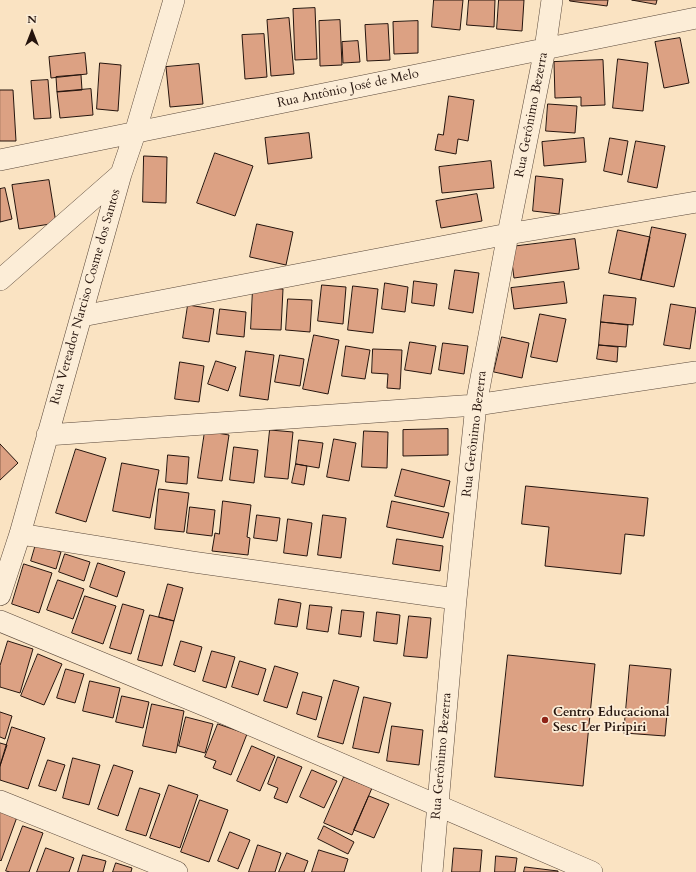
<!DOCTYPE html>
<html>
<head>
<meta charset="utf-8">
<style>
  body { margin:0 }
  #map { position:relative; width:696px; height:872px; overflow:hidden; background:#fae3c2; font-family:Cardo,serif }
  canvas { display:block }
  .north { position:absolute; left:12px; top:12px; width:40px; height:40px; -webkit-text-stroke:3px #fcedd7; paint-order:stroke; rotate:0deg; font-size:11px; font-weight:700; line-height:16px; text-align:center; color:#25140d }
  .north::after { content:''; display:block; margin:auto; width:14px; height:18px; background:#25140d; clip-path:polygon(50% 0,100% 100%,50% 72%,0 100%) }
</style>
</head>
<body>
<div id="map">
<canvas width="696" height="872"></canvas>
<div class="north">N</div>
</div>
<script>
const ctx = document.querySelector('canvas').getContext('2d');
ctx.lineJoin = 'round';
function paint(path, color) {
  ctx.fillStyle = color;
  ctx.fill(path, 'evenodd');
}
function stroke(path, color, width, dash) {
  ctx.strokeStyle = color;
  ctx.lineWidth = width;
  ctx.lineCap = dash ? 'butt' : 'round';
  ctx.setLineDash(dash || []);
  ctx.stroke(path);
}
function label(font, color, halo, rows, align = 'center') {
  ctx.font = font + ' Cardo,serif';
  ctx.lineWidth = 3.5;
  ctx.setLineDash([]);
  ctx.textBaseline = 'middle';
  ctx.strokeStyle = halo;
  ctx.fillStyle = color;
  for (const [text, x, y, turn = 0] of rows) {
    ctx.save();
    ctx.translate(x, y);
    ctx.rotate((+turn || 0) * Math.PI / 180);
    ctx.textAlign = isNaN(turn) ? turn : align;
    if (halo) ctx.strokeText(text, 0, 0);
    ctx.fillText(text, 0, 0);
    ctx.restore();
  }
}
const building = new Path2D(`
  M434,0H463L460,30L432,27Z
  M469,0H495L494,27L467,25Z
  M499,0H524L522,31L497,29Z
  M570,0H608L607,6L570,1Z
  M632,0H657L656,4Z
  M315,8L317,59L295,60L293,9Z
  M289,18L294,74L271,76L267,20Z
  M340,20L342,65L320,66L319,21Z
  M418,21V53L394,54L393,22Z
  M388,24L390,60L367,61L365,25Z
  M264,34L267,77L245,79L242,35Z
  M680,38L689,83L664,88L655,42Z
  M358,41L360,62L343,63L342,42Z
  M85,53L87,74L51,78L49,57Z
  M618,59L648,63L643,111L613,108Z
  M603,60L605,105L581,106V97L555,98L554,62Z
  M100,63L121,65L118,111L97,109Z
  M199,64L203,104L170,107L166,67Z
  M81,75L82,90L57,92L56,77Z
  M48,80L51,118L34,119L31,81Z
  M91,89L93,115L60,118L57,92Z
  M0,90H13L16,141H0Z
  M449,96L474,100L468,141L458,139L456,154L435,150L438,134L443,135Z
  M548,104L577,106L575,133L546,131Z
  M309,133L312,158L268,164L265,138Z
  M584,138L586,162L544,166L542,142Z
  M610,138L628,141L622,175L604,171Z
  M636,141L665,146L657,188L628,182Z
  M215,153L253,166L235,216L197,203Z
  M144,156L167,157L166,203L143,202Z
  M491,161L494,188L442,193L439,167Z
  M536,176L563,179L559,214L533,211Z
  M49,180L56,223L19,229L12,185Z
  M5,188L12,219L0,222V189Z
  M477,194L482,221L441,228L436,201Z
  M257,224L293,232L286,265L250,257Z
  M652,227L686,234L674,287L641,280Z
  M618,230L650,237L641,280L609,273Z
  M575,239L579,269L514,278L510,247Z
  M455,270L479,273L473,313L449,309Z
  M414,281L437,284L434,306L412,303Z
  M564,282L567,303L514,309L511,288Z
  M385,283L408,287L405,312L382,309Z
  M322,285L346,287L343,324L318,321Z
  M353,286L378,289L373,333L348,330Z
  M253,288L283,289L281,330L251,329Z
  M604,295L636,298L633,325L601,322Z
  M288,299L312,300L310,332L286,330Z
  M671,304L696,308L690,349L664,345Z
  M188,305L214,309L209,342L183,338Z
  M220,309L246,312L244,337L217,334Z
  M540,314L566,319L557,362L531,357Z
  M601,322L628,325L626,347L599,345Z
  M314,335L339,340L328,394L303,389Z
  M502,337L529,343L522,378L494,372Z
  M410,342L436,346L431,374L405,370Z
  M443,343L468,346L464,374L439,370Z
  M599,345L618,347L617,362L597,359Z
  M346,346L370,350L365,379L342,376Z
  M373,349L402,350L400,389L387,388L388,374L372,373Z
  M246,351L274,355L268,400L240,396Z
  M280,355L304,359L300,386L275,382Z
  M216,361L236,367L228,391L208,384Z
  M180,362L204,366L199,402L175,399Z
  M448,429V455L403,456V430Z
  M270,430L293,432L288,479L265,477Z
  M205,431L229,435L222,481L198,478Z
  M364,431L388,432L387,468L362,467Z
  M334,439L356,443L349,481L327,477Z
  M299,440L323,443L319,468L296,464Z
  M0,444L18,463L0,480Z
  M234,447L258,450L254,483L230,480Z
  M76,449L106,458L86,522L56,513Z
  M168,455L189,457L187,484L166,482Z
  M122,463L159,470L150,518L113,511Z
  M296,464L307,466L304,485L292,483Z
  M402,469L450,481L444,507L395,496Z
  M526,486L648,498L644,536L625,534L621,574L545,566L549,527L522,524Z
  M159,489L189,493L184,532L155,529Z
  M223,501L251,505L247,537L250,538L248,555L212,551L215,533L219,534Z
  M392,501L449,513L443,538L387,527Z
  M190,507L215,510L212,536L187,533Z
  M257,515L280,518L277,541L254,538Z
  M323,515L346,518L341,558L318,555Z
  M288,519L312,523L307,556L284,553Z
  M397,539L443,546L440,571L393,564Z
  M36,544L61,552L56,569L31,561Z
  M65,554L90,562L84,581L59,572Z
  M98,563L125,572L117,597L90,587Z
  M24,564L52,573L39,613L12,604Z
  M58,580L84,589L73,619L47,610Z
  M168,584L183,588L174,621L159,617Z
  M85,596L116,606L103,644L72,633Z
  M279,599L301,603L297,627L275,624Z
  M123,604L144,610L131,654L110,648Z
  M310,605L332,607L328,632L307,629Z
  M342,610L364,612L361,637L339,634Z
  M377,612L400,615L397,644L374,641Z
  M150,615L174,621L162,666L138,660Z
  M409,616L431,618L427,658L404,656Z
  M8,641L33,649L20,693L0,687V666Z
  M181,641L202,647L195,672L174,665Z
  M212,651L235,657L226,688L203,681Z
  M38,654L62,664L44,705L21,696Z
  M508,655L595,664L583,786L495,777Z
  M240,661L266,669L258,695L232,687Z
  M630,665L671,669L665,736L624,733Z
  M275,666L298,673L287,708L264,701Z
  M66,669L84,674L75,703L57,698Z
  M334,680L359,687L343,744L318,737Z
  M90,681L120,688L113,718L83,711Z
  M303,692L322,697L316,720L297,714Z
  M122,696L149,702L143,728L116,722Z
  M364,697L391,703L379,753L353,748Z
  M152,704L184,711L176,753L143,746Z
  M0,712L12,716L5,739L0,737Z
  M186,717L213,724L205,753L179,746Z
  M218,724L247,734L231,775L213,768L216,761L205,757Z
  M392,726L423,730L419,765L387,761Z
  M12,727L45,738L28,789L0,780V766Z
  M0,743L7,745L0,766Z
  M252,746L275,756L260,791L237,781Z
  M278,757L302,767L287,803L274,798L278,788L268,784Z
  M73,758L100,765L89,805L63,798Z
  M48,760L65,765L56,791L39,786Z
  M114,765L133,771L118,816L98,809Z
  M312,770L337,781L324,808L300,797Z
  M344,777L372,788L352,835L324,823Z
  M169,785L198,795L180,848L150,838Z
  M140,788L160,794L146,836L126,830Z
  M369,796L389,804L374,838L354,830Z
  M200,800L228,810L209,862L181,852Z
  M0,810L17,817L1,861L0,860Z
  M23,826L43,833L29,872H10L6,871Z
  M324,826L354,842L348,854L318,839Z
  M230,832L250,840L238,869L218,861Z
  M258,845L281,853L275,872H249Z
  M46,848L74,858L69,872H37Z
  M454,848L482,850L480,872H452Z
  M319,850L348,859L344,872H312Z
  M287,853L308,861L304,872H279Z
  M83,855L106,861L103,872H78Z
  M496,856L517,858L515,872H495Z
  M116,863L132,868L131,872H113Z
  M525,867L558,871V872H524Z`);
paint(building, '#dca183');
stroke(building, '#25140d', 1);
const minor = new Path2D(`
  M0,160L696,18
  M0,280L121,174
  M82,316L508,234L696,202
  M47,435L476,405L696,372
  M20,534L193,562L456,599
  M0,595L20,534L121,174L135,133L174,0
  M0,621L223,713L592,872
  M0,801L177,872
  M432,872L456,599L476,405L508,234L545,49L552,0`);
stroke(minor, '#5a483a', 22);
stroke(minor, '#fcedd7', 21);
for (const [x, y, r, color] of [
  [545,720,4,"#8f2418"]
]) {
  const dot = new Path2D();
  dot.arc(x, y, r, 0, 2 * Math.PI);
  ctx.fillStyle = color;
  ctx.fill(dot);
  stroke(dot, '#fcedd7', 1.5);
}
label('13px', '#25140d', '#fcedd7', [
  ["Rua Antônio José de Melo",348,89,-12],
  ["Rua Gerônimo Bezerra",532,115,-79],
  ["Rua Vereador Narciso Cosme dos Santos",86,297,-74],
  ["Rua Gerônimo Bezerra",475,434,-83],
  ["Rua Gerônimo Bezerra",442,756,-85]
]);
label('bold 13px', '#25140d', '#fcedd7', [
  ["Centro Educacional",553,713],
  ["Sesc Ler Piripiri",553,728]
], 'left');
</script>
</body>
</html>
